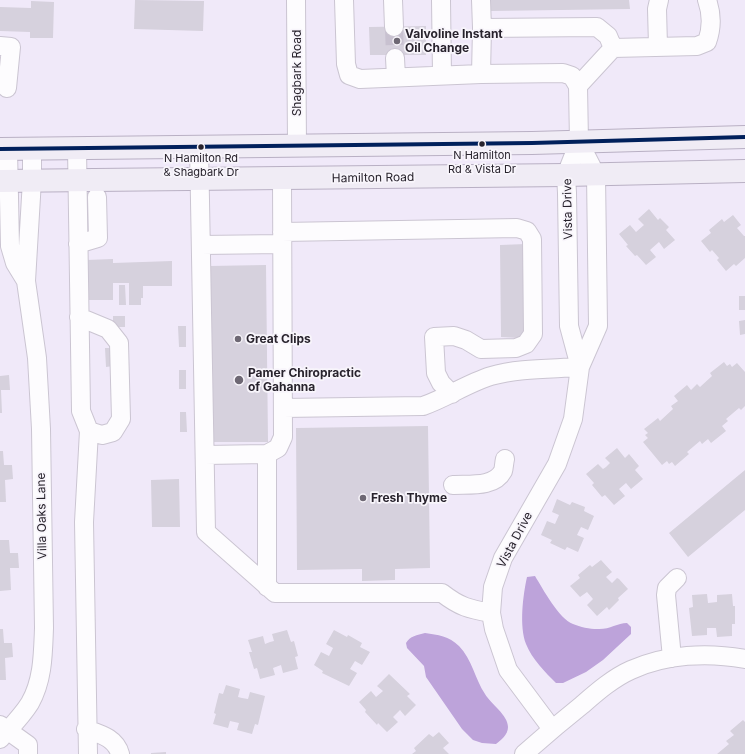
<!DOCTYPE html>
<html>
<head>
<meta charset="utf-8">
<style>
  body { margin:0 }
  canvas { display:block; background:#f0e9f9 }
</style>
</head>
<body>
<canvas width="745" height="754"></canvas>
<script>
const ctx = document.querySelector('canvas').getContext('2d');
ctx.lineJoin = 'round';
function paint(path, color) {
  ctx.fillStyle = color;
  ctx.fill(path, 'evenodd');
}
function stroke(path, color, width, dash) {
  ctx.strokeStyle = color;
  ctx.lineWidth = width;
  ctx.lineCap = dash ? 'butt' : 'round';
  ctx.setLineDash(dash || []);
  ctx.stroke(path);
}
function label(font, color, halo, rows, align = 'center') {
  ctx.font = font + ' Inter,sans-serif';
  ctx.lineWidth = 3.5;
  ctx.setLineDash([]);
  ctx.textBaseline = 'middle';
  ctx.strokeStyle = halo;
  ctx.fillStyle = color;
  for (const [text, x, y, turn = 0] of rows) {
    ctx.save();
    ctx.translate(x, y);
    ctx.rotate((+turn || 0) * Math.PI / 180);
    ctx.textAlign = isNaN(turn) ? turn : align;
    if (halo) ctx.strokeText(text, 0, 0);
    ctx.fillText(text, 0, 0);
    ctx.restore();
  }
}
paint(new Path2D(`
  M535,576C543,589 559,619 573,624C580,627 590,629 597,629C609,630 617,623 627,623L631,627V634L603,660L586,672L563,683H556C545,672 532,659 526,644C519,626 523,595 527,577Z
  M425,633C438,635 449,636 459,646C472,659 475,679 485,694C491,704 508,715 508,727C508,735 501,740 496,744L482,743L473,740L462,729L426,677L424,666L407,648L406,643C410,636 417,635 425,633Z`), '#bda3da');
paint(new Path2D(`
  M135,0L204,1L203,31L134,29Z
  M491,0H629L630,9L491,11Z
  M31,1L54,2L53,38H30V32L0,31V7L31,8Z
  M426,26V55H370L369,27Z
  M649,209L658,220L660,218L669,227L666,230L675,240L664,249L659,242L650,250L656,257L646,265L637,255L635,256L626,246L628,245L619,234L630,225L636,232L644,225L638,219Z
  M733,215L741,225L737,228L744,236H745V258L736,266L734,264L726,271L717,260L719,258L712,250L710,252L701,241L711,233L709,230L722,219L724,222Z
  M526,244L527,326L519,338L501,337L500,245Z
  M113,259V263L172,261V286H143V298H141V305H129V283H113V300H86V260Z
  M266,265L268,442H211L209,266Z
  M119,285H125L126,305H119Z
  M739,296H745V310H739Z
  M113,316H125V327H113Z
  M745,320V334L740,335L739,321Z
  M178,326H186V347H179Z
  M105,348H112L113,366L106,367Z
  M724,362L727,366L730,364L732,367L737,363L745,372V406L741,410L739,408L726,419L728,421L722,426L726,431L711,443L708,439L702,444L700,441L687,452L689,454L675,466L672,462L669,464L667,461L662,465L643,442L648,438L645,435L648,433L644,429L658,418L660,421L673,409L671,406L678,401L674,396L687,385L691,390L697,384L700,387L712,376L710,373Z
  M179,370H186V389H179Z
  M9,375L10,390H1L2,413H0V376Z
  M180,412H186L187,432H180Z
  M428,426L430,568L395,569V580L362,581V569L297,570L296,428Z
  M617,448L625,458L629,454L639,466L635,470L643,479L631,489L626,483L619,489L625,496L614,505L605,495L602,497L592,485L594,483L586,474L598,464L603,469L606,467L610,463L605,458Z
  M0,451H3L4,465H12L13,479L5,480L6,502H0Z
  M745,470V510L688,557L669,533Z
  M179,479L180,527H152L151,480Z
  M557,499L570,505L572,502L585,507L584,511L594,516L588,530L581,527L577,535L584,538L578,552L567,547L565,550L550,543L552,540L541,535L547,521L555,524L559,515L552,512Z
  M0,540H9L10,553H18L19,568H10L11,590L0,591Z
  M601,560L612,572L606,577L612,583L617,578L619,579L628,589L618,598L619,600L609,610L607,607L597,616L587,605L593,599L587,592L580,597L570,586L580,578L578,575L590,565L592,567Z
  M707,594L708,603L717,602V595L732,594L733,606H735V624H732V636L717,637L716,628H707V635L692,636L689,608L693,607L692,595Z
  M0,629H3L4,643H12L13,657L5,658L6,680H0Z
  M287,630L291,642L294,641L298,656L295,657L298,669L283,673L281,665L273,668L275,675L260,679L257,668L254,669L249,652H252L248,640L263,636L265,644L270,642L274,641L272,634Z
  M334,630L347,637L348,635L362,643L360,647L370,652L362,665L355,661L350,669L357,673L349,686L322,673L323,671L314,665L321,652L329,656L333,648L326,644Z
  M389,674L410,694L407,696L416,705L405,716L400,710L393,717L398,722L387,732L378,723L377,725L365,712L366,710L359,702L371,691L376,697L383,691L377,686Z
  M226,685L240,689L238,697L242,698L248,699L250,692L265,696L258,725L255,724L252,734L237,730L239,723L230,721L228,728L213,724L216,714L214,713L219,693L223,694Z
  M743,720L745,722V754H717L729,744L726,741L734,735L730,731Z
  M439,732L449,743L443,748L449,754H412L416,751L414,748L429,734L433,737Z
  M166,752V754H151V753Z`), '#d6d1dd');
stroke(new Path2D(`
  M394,27L395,58`), '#c8c1d0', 18, [18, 9]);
const minor = new Path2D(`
  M296,0L297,145
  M344,0L346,64L349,75L360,79L481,74
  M393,0L394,27
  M441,0L442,75
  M481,0L482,28
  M0,46L11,47L7,88
  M658,46L657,9L659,0
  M395,58L396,77
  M578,86L613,48L697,46L707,42C712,28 712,14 707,0
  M199,146L206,532L275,593H442C460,607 469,609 491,613
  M77,148L81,411L89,431L102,435L113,432L121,419L119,343L108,329L79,317
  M8,149L10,246L15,263L26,281
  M282,232L517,228L527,231L532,239L533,334L526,344L516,348L481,349L466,340L454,336L434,337L436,373L441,383L452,394
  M78,244L98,238L97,197
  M201,245L282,244
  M580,367L569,326L567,193L566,175L579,142L578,86L572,76L563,73L481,74L482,28L597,27L608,36L613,48
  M283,408L423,406C446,398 468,383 491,376C518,368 551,369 580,367
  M267,454V587
  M205,455L267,454L278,448L283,437L282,179
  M453,485C469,484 494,488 503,471C504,468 504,463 505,459
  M672,658L666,595L667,588L677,578
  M0,725L28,745V754
  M86,729C100,734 116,738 120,754
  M552,729L508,670L494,629L491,613L493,587L503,558L557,464L573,419L580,367L598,326L596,175L579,142
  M0,739C10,728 22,716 30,703C43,680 43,654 44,628L41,429L37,358L26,281L32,180V148
  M88,754L84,522L89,431
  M524,754C543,737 562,721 582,705C597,692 613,678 631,670C666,654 708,652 745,659`);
const major = new Path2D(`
  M0,149L532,143L745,137
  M0,181L566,175L745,171`);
stroke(minor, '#cbc5d2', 20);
stroke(major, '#b9b0c4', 24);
stroke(minor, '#fdfcfe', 18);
stroke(major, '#f0ecf5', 22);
stroke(new Path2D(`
  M0,149L532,143L745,137`), '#00205b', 4);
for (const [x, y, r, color] of [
  [397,41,4,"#6e6874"],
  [482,144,3.5,"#28232d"],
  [201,147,3.5,"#28232d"],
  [238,339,4,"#6e6874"],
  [239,380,5,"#6e6874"],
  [363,498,4,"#6e6874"]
]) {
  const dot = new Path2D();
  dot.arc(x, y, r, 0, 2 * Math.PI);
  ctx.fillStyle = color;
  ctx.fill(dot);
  stroke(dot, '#f8f5fb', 1.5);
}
label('11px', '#28232d', '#f8f5fb', [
  ["N Hamilton",482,156],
  ["Rd & Vista Dr",482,170],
  ["N Hamilton Rd",201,159],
  ["& Shagbark Dr",201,173]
]);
label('bold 12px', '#28232d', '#f8f5fb', [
  ["Valvoline Instant",405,34],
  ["Oil Change",405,48],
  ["Great Clips",246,339],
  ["Pamer Chiropractic",248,373],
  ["of Gahanna",248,387],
  ["Fresh Thyme",371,498]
], 'left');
label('12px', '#28232d', '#f8f5fb', [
  ["Shagbark Road",297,73,-90],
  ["Hamilton Road",373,178,-1],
  ["Vista Drive",568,209,-91],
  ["Villa Oaks Lane",42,516,-91],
  ["Vista Drive",515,540,-62]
]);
</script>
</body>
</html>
